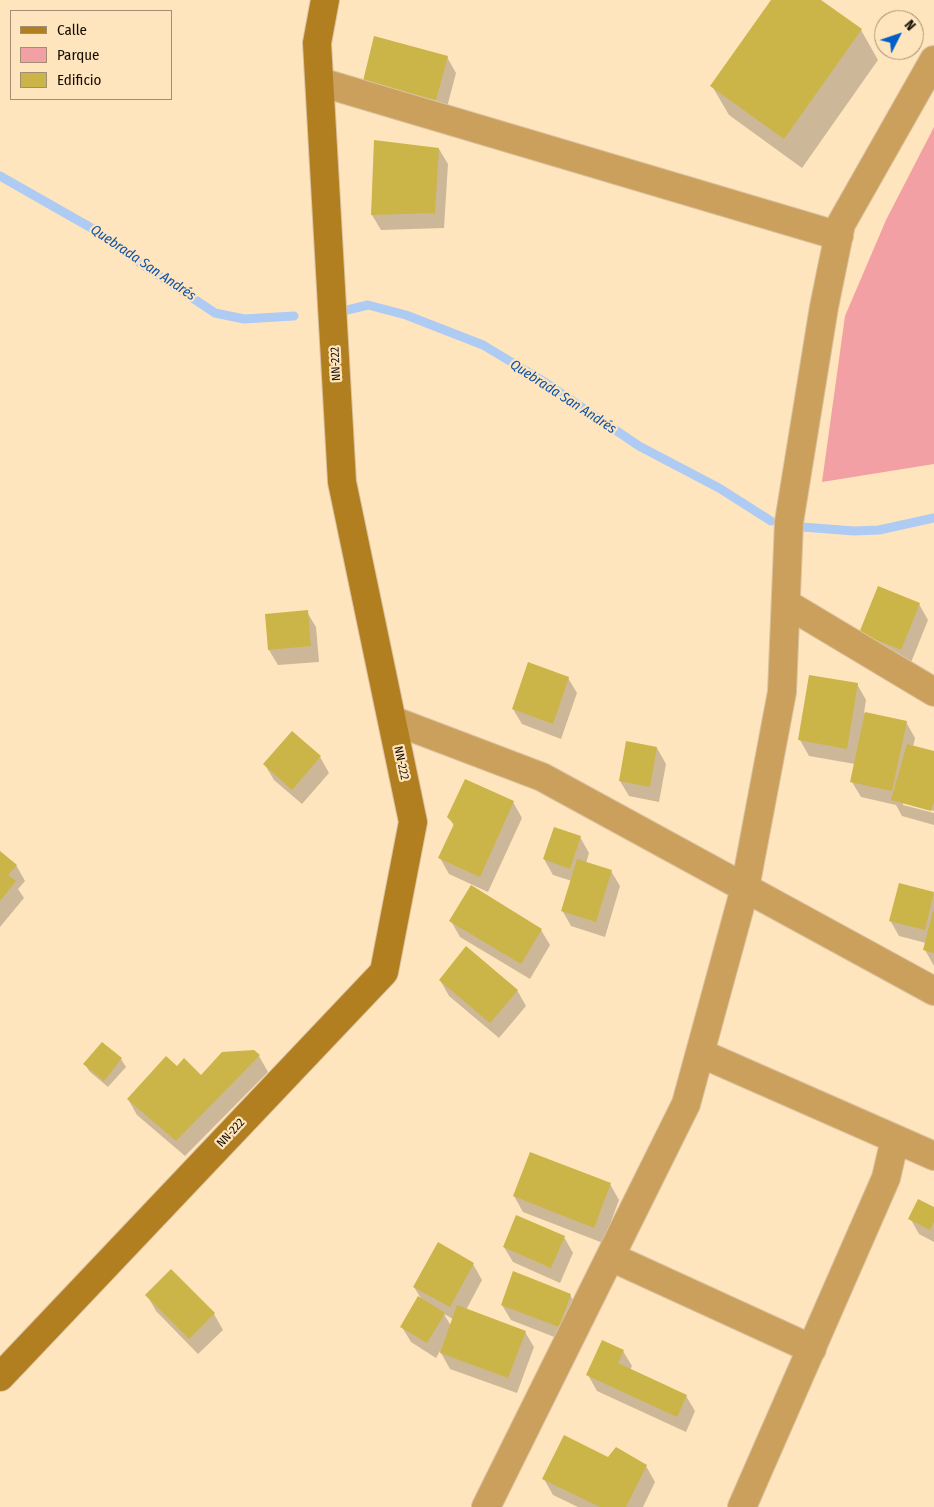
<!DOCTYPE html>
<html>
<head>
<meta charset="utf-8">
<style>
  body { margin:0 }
  #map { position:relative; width:934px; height:1507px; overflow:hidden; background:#ffe5be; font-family:"Fira Sans Condensed",sans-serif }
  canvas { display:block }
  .legend { position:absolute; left:10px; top:10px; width:162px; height:90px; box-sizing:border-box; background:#ffe5be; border:1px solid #a28f73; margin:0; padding:6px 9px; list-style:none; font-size:15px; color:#160d02 }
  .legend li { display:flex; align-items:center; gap:10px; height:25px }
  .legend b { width:25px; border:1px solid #a28f73 }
  .north { position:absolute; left:874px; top:10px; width:50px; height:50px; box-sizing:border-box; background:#ffe5be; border:1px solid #a28f73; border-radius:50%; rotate:49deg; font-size:14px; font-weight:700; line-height:20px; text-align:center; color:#160d02 }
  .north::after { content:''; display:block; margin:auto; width:18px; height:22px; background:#015ec7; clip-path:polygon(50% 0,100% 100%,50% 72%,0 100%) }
</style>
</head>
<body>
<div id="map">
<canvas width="934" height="1507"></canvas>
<ul class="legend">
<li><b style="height:6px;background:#b17e20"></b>Calle</li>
<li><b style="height:14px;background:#f2a0a3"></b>Parque</li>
<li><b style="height:14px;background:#cbb448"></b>Edificio</li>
</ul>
<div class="north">N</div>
</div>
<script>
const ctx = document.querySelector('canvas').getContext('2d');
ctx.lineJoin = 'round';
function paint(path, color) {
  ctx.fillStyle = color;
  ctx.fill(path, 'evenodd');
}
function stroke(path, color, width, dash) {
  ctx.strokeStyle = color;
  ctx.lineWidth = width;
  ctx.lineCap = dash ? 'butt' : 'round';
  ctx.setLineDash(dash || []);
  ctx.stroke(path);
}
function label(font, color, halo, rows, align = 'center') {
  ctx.font = font + ' "Fira Sans Condensed",sans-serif';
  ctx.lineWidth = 4.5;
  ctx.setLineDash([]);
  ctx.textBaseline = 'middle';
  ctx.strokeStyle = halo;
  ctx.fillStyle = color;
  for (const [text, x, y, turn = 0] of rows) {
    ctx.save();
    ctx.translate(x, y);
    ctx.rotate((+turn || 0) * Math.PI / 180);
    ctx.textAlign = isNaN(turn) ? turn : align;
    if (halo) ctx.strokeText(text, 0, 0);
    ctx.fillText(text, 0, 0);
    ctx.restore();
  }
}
paint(new Path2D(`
  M934,127V464L822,482L845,316L886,220Z`), '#f2a0a3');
paint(new Path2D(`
  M773,0H819L861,30L878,60L802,168L729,115L712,86Z
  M447,57L456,73L445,115L364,81Z
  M439,149L448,164L444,228L381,230L372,215Z
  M919,604L928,620L910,665L860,633Z
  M307,612L316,627L319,662L278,665L269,650Z
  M568,678L577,693L561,739L522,724L513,709Z
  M857,684L866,700L864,713L906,722L915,738L913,747L934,752V811L903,802V805L934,813V825L902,816L896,805L861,797L852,782L855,764L809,756L800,740Z
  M657,748L666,764L659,802L629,796L620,781Z
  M320,757L329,773L302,804L274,780L265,765Z
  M513,802L522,818L488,892L449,874L440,858L454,826L449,817Z
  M580,837L589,853L586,863L611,871L620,886L605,937L571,926L562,910L572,881L553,875L544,859Z
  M0,852L16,865L25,881L18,889L24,898L0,927Z
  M900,884L934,894V966L925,950L926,943L899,936L890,920Z
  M451,921L541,930L550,945L530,979L460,937Z
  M440,980L517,990L526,1006L499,1038L449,996Z
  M102,1043L121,1059L126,1067L108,1087L89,1071L85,1064Z
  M259,1056L268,1072L185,1156L137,1115L128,1099L177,1068L201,1077Z
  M610,1184L619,1200L603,1243L523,1212L514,1196Z
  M934,1208V1242L919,1234L910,1218Z
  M564,1237L573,1253L560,1283L513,1262L504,1247Z
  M473,1264L482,1280L466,1310L525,1332L534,1347L517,1393L450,1369L440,1351L436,1358L411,1342L402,1327L422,1300L414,1287ZM444,1314L453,1319L451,1326Z
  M171,1271L214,1314L223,1330L198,1354L156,1311L147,1295Z
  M570,1295L579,1310L567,1342L511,1320L502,1305Z
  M623,1351L632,1366L630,1370L686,1396L695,1411L686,1432L597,1391L588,1375Z
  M608,1458L646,1466L655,1482L643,1507H578L553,1495L544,1479Z`), '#0003');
stroke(new Path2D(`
  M0,176L102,234L140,263L215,313L244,319L294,316
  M343,311L368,305L406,315L483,345L543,381L639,446L719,488L771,521
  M802,527L854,531L879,530L934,518`), '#aecbf3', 9);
paint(new Path2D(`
  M771,0H821L862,29L784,139L710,86Z
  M374,36L448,56L436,100L363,81Z
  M374,140L439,148L435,213L371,215Z
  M878,586L920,603L901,650L859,633Z
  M308,610L311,646L268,650L265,614Z
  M528,662L569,677L553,724L512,709Z
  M809,675L858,683L847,749L798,740Z
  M865,712L907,721L892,791L850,782Z
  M292,731L321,756L292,790L263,764Z
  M626,741L657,747L650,787L619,781Z
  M907,744L934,751V802L931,811L891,800Z
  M465,779L514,801L480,877L438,858L454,824L447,817Z
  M554,827L581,836L570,869L543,859Z
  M0,851L17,865L8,875L16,881L0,901Z
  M577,859L612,870L596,922L561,911Z
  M899,883L934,892L925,930L889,921Z
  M471,885L542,929L521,964L449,921Z
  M933,911L934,912V953L923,950Z
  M466,946L518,990L490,1023L439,980Z
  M102,1042L122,1058L104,1081L83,1064Z
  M254,1050L260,1055L176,1141L127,1099L166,1056L177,1066L184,1058L201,1075L222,1052Z
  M530,1152L611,1183L594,1228L513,1196Z
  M918,1199L934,1207V1222L930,1230L908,1219Z
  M516,1215L565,1236L551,1268L503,1247Z
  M438,1242L474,1263L450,1307L413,1287Z
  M171,1269L215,1313L189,1339L145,1295Z
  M513,1271L571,1294L559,1327L501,1305Z
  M418,1296L445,1313L427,1343L400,1327Z
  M457,1305L526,1331L508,1378L440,1353Z
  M602,1340L624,1350L618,1363L687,1395L677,1417L586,1375Z
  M564,1435L608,1457L616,1447L647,1465L626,1507H600L542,1479Z`), '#cbb448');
const street = new Path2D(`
  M320,82L839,236
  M787,604L934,692
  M392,720L542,777L934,991
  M700,1053L934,1156
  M611,1257L812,1349
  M486,1507L686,1104L745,888L782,692L789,522L824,307L841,224L934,60
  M742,1507L886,1178L895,1139`);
const secondary = new Path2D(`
  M0,1377L384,972L413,822L342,482L317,43L325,0`);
stroke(street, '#dac2a0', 30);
stroke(secondary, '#dac2a0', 30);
stroke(street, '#cba05c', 28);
stroke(secondary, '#b17e20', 28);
label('12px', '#160d02', '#ffe5be', [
  ["NN-222",336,364,-93],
  ["NN-222",401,763,78],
  ["NN-222",231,1133,-47]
]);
label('italic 14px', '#0e53aa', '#ffe5be', [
  ["Quebrada San Andrés",143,263,34],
  ["Quebrada San Andrés",563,397,33]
]);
</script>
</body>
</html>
